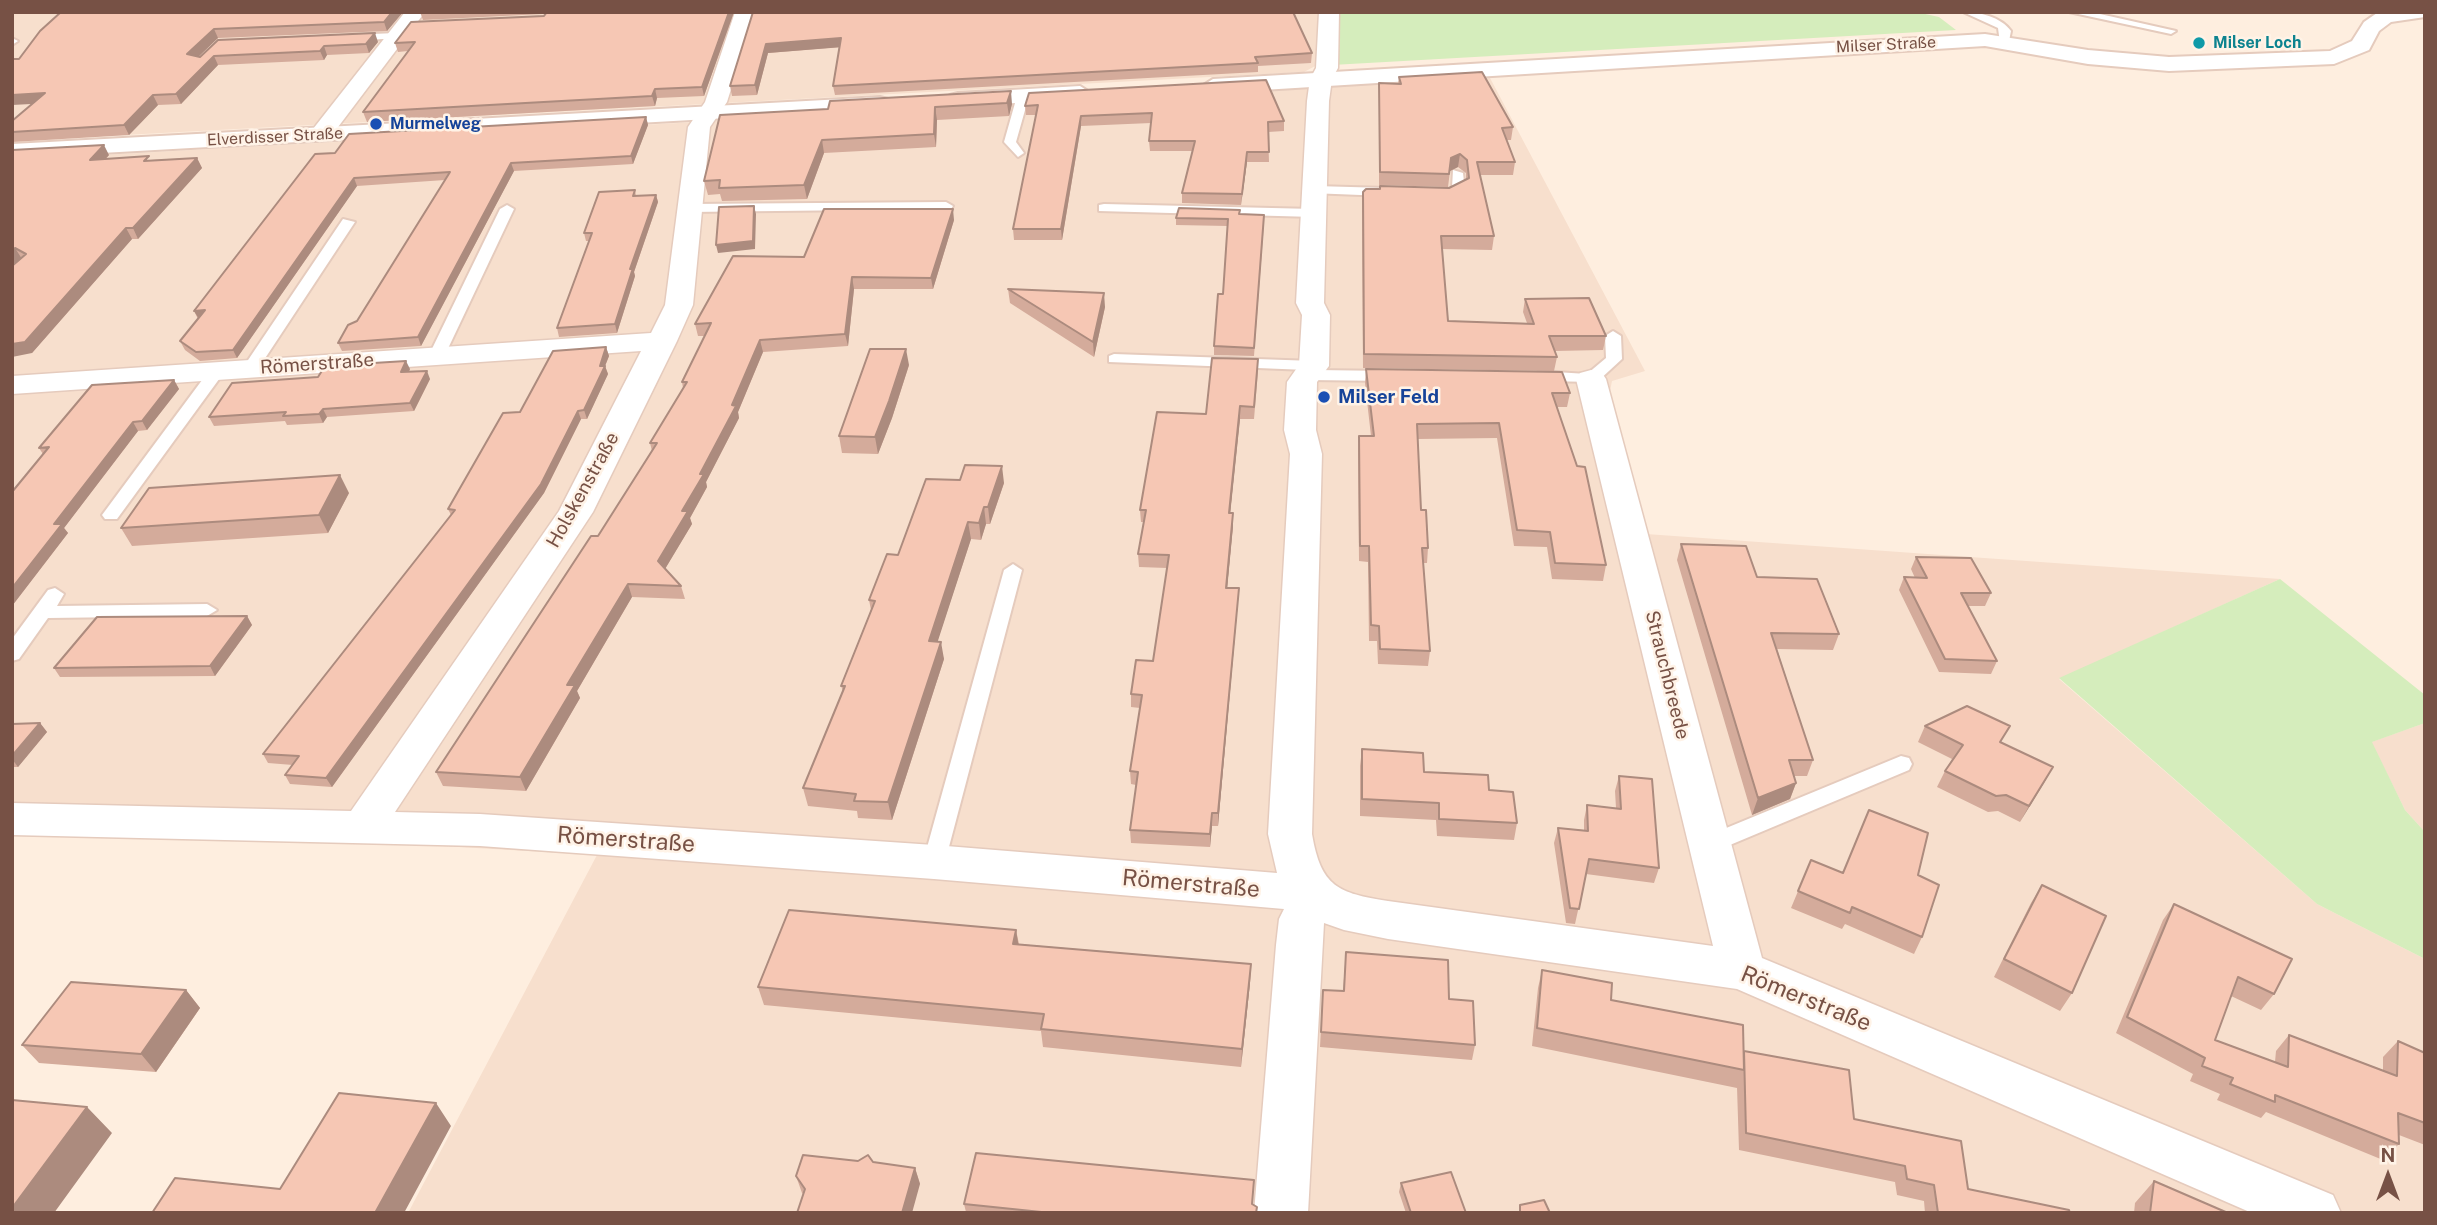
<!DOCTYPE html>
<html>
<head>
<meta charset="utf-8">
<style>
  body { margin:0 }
  #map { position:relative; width:2437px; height:1225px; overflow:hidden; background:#feeedf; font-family:"Public Sans",sans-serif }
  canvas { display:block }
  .frame { position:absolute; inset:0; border:14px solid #775145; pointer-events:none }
  .north { position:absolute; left:2353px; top:1141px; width:70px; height:70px; -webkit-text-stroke:5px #fff3e7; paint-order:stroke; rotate:0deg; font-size:19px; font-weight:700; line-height:28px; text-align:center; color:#775145 }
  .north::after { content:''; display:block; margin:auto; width:24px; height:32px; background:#775145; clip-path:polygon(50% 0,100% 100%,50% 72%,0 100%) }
</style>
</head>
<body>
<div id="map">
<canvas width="2437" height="1225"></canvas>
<div class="frame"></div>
<div class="north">N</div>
</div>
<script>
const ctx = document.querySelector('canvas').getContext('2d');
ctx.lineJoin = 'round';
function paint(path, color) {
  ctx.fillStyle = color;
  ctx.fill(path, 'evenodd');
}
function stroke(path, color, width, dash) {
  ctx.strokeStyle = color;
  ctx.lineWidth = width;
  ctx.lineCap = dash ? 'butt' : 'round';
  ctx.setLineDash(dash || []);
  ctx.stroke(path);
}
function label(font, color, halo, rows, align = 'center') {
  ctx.font = font + ' "Public Sans",sans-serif';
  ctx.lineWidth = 5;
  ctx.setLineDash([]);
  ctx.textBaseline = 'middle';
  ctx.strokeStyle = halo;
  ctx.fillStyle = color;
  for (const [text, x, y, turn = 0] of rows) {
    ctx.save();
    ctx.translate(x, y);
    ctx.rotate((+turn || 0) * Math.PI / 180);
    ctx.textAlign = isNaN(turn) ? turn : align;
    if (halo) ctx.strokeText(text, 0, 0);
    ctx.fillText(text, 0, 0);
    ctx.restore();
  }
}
paint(new Path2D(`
  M12,12H1320L1317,65L1304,72L12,141Z
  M1490,78L1645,371L1612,381L1610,391L1646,534L2280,579L2059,679L2317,904L2425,959V1213H408L597,855L372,842L12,835V160Z
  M2425,723V832L2405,810L2371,742Z`), '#f7dfcd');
paint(new Path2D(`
  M1335,12H1916L1939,17L1956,30L1332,65Z
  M2280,579L2425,695V723L2372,742L2405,810L2425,832V959L2317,904L2059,678Z`), '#d5edbc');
const service = new Path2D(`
  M1963,12C1980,12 2001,17 2011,31L2009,41L2000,43L1998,28Z
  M2069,12H2091L2176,31L2171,34Z
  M396,33L401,36L400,38L350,41L345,38L350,35Z
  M12,38L18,41L12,45Z
  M1023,93L1029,96L1016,142L1024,153L1018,157L1004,142L1017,96Z
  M1453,170L1463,173L1465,191L1439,197V191L1452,188Z
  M1315,186L1386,188L1392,192L1386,196L1310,193V187Z
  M946,202L953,206L951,209L689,212L682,208L689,204Z
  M1104,204L1314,209L1321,213L1314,217L1099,211V205Z
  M507,205L514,209L444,357L436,362L431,360L428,357L500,209Z
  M343,219L355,222L256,372H244L242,369Z
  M1613,331L1621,336L1622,359L1597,382L1540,381L1532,376L1540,371L1587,374L1606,358L1605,336Z
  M1114,354L1314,361L1322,366L1315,370L1391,371L1399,376L1391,381L1308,380L1300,375L1307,370L1109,362V356Z
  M217,366L225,371L117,519H105L102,515L105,511L211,368Z
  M1013,564L1022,570L945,862L942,868L934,871L926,868L923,862L1004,570Z
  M55,588L64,594L57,606L207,604L217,610L207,616L48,618L19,659L12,661V639L48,590Z
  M1901,756L1909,758L1912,764L1909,770L1718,850L1710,853L1702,850L1699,844L1702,838Z`);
const minor = new Path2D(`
  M405,12H425L329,139H313L309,134L313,129Z
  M735,12H755L727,102L710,127L693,305L677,341L593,512L395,812L480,814L934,845L1277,873L1268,834L1290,454L1284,430L1287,382L1299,365L1302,315L1296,303L1307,101L1310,79L1316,68L1319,12H1339L1338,68L1332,79L1329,101L1324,303L1330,315L1329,366L1317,382L1316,430L1322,454L1312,834C1321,887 1338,893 1388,901L1713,946L1576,379L1580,373L1591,370L1602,373L1606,379L1762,958L2333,1195L2341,1213H2252L1737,989L1388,939L1344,930L1324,923L1308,1213H1254L1276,945L1279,919L1284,909L934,879L480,846L12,835V803L351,811L559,511L641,351L12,394V376L651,333L665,305L688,127L705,102Z`);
const tertiary = new Path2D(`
  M2425,12V17L2391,22L2379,31L2369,50L2334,64L2169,71L2088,64L1985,46L1213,93L1202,86L1213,79L1985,34L2088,50L2169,57L2330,51L2352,41L2364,22L2377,13Z
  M1080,86L1091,93L1088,98L958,107L950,105L946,100L950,95L958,93Z
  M880,97L888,99L892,104L888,109L12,158V144Z`);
stroke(service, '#e5cbbd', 4);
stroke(minor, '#e5cbbd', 3);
stroke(tertiary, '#e5cbbd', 4);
paint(service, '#fff');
paint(minor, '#fff');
paint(tertiary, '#fff');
paint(new Path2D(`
  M61,12H403L387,31L218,38L198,56L378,42L369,53L327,55L324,60L218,65L181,104L158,105L129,135L12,142V121L32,104L19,59Z
  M420,12H734L704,96L657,98L655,106L367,122L363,112L408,51L398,52L395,43L545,15L543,14L423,20Z
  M753,12L1312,53L1311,63L1258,66V72L835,95L833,86L840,47L768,53L757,95L732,96L730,86Z
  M1399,77L1513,127L1511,140H1507L1515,162L1513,175H1480L1494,236L1492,250L1442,249L1448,321L1527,323L1523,312L1525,299L1606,336L1603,350L1554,351L1557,357L1554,371L1363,368L1362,205L1363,192L1379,189L1449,188L1466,179V173L1458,167L1450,171L1448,187L1379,185V83L1398,84Z
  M1029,93L1284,121V131L1268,132L1269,162H1247L1241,205L1182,203V193L1193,151H1150L1149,141L1151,123L1081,126L1062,240H1014L1013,229L1036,115H1026L1025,106Z
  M830,101L1012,104L1009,116L937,120L936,147L824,153L807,199L722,201L720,194L708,195L704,181L828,109Z
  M646,117L648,125L633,164L514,171L421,346L342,351L338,343L357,321L445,180L357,186L237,358L200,361L185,350L180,341L198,319L194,311L335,153Z
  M12,150L109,155L106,159L151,160L197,158L202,168L138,239H132L32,353L18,261L12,265Z
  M635,190L636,196L656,195L658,202L634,272L635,276L617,333L559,337L557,328L589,241H586L584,233Z
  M1240,214L1264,223L1254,356L1214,355V346L1223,294L1228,226L1176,225V218Z
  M954,220L933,289H854L848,346L763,352L738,412L739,418L706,482L707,487L690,518L692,524L665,569L681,586L685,599L632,597L577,691L580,698L526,791L443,786L436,772L598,536L652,451L650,443L683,388L682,382L705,336H698L695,324L804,257Z
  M1008,289L1105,307L1094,357L1010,303Z
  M606,347L609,356L605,366L608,374L587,419H581L544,493L332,787L290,784L285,775L293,765L268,763L263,754L451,515L448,509L520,412Z
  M909,365L892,418L878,454L842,453L839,436Z
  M410,369L409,372L430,379L414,411L327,417L323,423L287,425L285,421L214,426L209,417L318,377Z
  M1366,369L1570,393L1567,407H1557L1606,565L1603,581L1552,579L1547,547L1514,546L1497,438L1418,439L1421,510L1428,548L1427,563H1423L1430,651L1428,666L1378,664L1377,641H1369L1368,562L1359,561L1358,451L1359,436H1371L1365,383Z
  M1258,371L1254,419H1240L1230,513H1233V526L1227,588H1239L1238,601L1218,826H1212L1210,847L1131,843L1130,830L1136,785L1131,784L1130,771L1140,708L1131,707V694L1153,661L1167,568L1139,567L1138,554L1144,522H1141L1140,510L1206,414Z
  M174,380L179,389L147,430L138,431L64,528L68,533L12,606V492L43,454L39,448Z
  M960,480L1004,483L990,524H986L981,540L971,539L937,642L944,659L892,820L858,818L857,811L808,806L803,788L843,691L841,686L871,610L869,600L898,555Z
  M349,493L328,533L132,546L121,528Z
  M1681,544L1757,577L1839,634L1833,650L1777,649L1813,760L1807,776H1794L1796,783L1790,799L1752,815L1677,560Z
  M1916,557L1991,593L1985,606H1968L1997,661L1991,674L1939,672L1899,590L1904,577L1915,578L1911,569Z
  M247,616L252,625L215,676L60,677L54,668Z
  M40,723L47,732L18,767H12V724Z
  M1925,726L2002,743L2053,767L2020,822L1998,811L1988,812L1937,787L1945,771L1952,759L1918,742Z
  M1362,749L1424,772L1489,790L1517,823L1514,840L1437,836L1436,820L1360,816V766Z
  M1619,776L1659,868L1654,883L1586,874L1575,924L1566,923L1554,843L1558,828L1584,830V820L1587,805L1616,808L1615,791Z
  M1811,860L1842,873L1918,875L1922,937L1914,954L1845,924L1842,929L1791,908Z
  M2042,885L2072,993L2060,1011L1994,977L2031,903Z
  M2174,904L2274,994L2261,1010L2231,996L2215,1040L2275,1062L2276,1051L2289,1035L2383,1070V1057L2398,1041L2425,1053V1145L2399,1135V1144L2383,1160L2266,1112L2261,1118L2217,1100L2220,1094L2190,1081L2193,1074L2116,1033L2163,920Z
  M1016,930L1019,944L1251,964L1250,983L1241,1067L1043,1047L1041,1031L764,1005L758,987Z
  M1346,952L1449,999L1475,1045L1472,1060L1320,1047L1323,990L1343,991Z
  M1542,970L1611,1000L1744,1051L1968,1189L2070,1213H1925L1924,1201L1897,1195L1895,1182L1739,1150L1737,1087V1088L1532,1046L1538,988Z
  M186,990L200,1008L156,1072L39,1063L22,1045Z
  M858,1161L915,1168L920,1184L803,1194L802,1193L796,1176Z
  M2154,1181L2228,1213H2134L2135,1203Z
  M1401,1183L1466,1213H1406L1399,1192Z
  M964,1204H1252L1257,1213L966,1212Z`), '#d4ab9b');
paint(new Path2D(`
  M392,12H403L387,31L384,22Z
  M729,12H734L704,96L702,87Z
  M214,29L218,38L191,64L187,54Z
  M375,33L378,42L369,53L366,44Z
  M841,38L843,47L768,53L757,95L755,85L766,44Z
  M324,46L327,55L324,60L320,51Z
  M214,56L218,65L181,104L176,94Z
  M655,89L657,98L655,106L652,96Z
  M1011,91L1012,104L1009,116L1007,103Z
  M45,93L50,103L12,105V95Z
  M153,95L158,105L129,135L124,125Z
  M935,107L937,120L936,147L934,134Z
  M1081,116V126L1062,240L1061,229Z
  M646,117L648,125L633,164L631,156Z
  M822,140L824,153L807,199L804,185Z
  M104,145L109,155L95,170L90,160Z
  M1247,152V162L1241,205L1242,194Z
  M1460,154L1458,167L1450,171L1451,158Z
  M197,158L202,168L138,239L133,228Z
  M511,163L514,171L421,346L418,337Z
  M354,178L357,186L237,358L233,350Z
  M656,195L658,202L634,272L635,276L617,333L615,324L630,269Z
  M754,206L756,214L755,249L718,253L716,245Z
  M953,209L954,220L933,289L931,278Z
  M126,228L132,239L32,353L12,357V344Z
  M15,248L22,259L12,265V250Z
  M852,277L854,289L848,346L845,334Z
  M1104,293L1105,307L1094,357L1093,342Z
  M205,310L199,319L194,311Z
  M760,340L763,352L738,412L739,418L706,482L707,487L690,518L692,524L662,574L658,561L732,405Z
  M606,347L609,356L605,366L608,374L587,419L584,410Z
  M906,349L909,365L892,418L878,454L875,437Z
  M406,361L410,369L404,381L401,372Z
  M427,371L430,379L414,411L410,403Z
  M174,380L179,389L147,430L142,421Z
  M1240,406V419L1229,525V513Z
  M323,409L327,417L323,423L319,414Z
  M578,411L581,419L544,493L332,787L326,778Z
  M133,422L138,431L64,528L68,533L12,606V588L54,524Z
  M1002,466L1004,483L990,524L988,507Z
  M340,475L349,493L328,533L319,515Z
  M984,507L986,524L981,540L979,523Z
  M1233,513V526L1226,601V588Z
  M968,522L971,539L932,659L929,641Z
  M628,584L632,597L577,691L580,698L526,791L520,777L567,685Z
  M1239,588L1238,601L1218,826V813Z
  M247,616L252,625L215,676L210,666Z
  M941,642L944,659L892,820L888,802Z
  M40,723L47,732L18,767L12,759V756Z
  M2053,767L2044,783L2020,822L2029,806Z
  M1796,783L1790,799L1752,815L1758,798Z
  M1212,813V826L1210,847V834Z
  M1016,930L1019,948L1013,944Z
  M1251,964L1250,983L1241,1067L1242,1049Z
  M186,990L200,1008L156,1072L141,1054Z
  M436,1103L451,1126L404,1213H375Z
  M87,1107L112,1133L54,1213H12V1208Z
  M915,1168L920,1184L912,1213H902Z`), '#ac8b7e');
const building = new Path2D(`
  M61,12H392L384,22L214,29L187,54L200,57L218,40L375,33L366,44L324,46L320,51L214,56L176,94L153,95L124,125L12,132V121L45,93L12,95V59H19L40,31Z
  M547,12H729L702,87L655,89L652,96L363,112L415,42L395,43L411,22L544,16Z
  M753,12H1293L1312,53L1255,57L1258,63L833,86L841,38L766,44L755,85L730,86Z
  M1482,72L1513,127L1502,128L1515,162H1477L1494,236H1441L1448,321L1534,324L1525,299L1589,298L1606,336H1549L1557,357L1364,354L1363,192L1366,189H1380V186L1449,188L1469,178L1467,160L1460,154L1451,158L1449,174L1380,172L1379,83L1401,84L1399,77Z
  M1266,80L1284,121L1268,122L1269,152H1247L1242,194L1182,193L1195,141H1149L1152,113L1081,116L1061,229H1013L1038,105L1025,106L1029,93Z
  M1011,91L1007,103L935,107L934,134L822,140L804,185L719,188L720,180L704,181L720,115L828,109L830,101Z
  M646,117L631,156L511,163L418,337L338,343L348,325L357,321L450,172L354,178L233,350L196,352L180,341L205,310L194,311L315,154L335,153L349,134Z
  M104,145L90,160L149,156L144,161L197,158L133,228H126L25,342L12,344V266L26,254L15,248L12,250V150Z
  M635,190L633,196L656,195L630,269L633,268L615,324L557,328L592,233H584L599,192Z
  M754,206L753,241L716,245L719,207Z
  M1179,208L1240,210L1239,214L1264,215L1254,348L1214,346L1218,294H1223L1228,219L1176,218Z
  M824,209H953L931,278L852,277L845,334L760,340L732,405L736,406L700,474H704L682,511H688L658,561L681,586L628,584L567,685H575L520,777L436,772L591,536H598L657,443H650L687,382H682L711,323L695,324L733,256L804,257Z
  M1008,289L1104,293L1093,342Z
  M606,347L600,366H605L584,410L578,411L541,484L326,778L285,775L299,756L263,754L455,510L448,509L503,413L520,412L553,351Z
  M870,349H906L889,401L875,437L839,436Z
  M1212,358L1258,359L1254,407L1240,406L1229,513H1233L1226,588H1239L1218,813H1212L1210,834L1130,830L1138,772L1130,771L1142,695L1131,694L1136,660L1153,661L1169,555L1138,554L1146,510H1140L1157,412L1206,414Z
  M406,361L401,372L427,371L410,403L323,409L319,414L283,416L286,412L209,417L232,383L318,377L325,366Z
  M1366,369L1562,372L1570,393H1552L1577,466L1585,467L1606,565L1555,563L1550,532L1517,530L1499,423L1417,424L1421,510H1426L1428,548H1422L1430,651L1380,649L1379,626L1371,625L1369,546H1360L1359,436H1374Z
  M174,380L142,421L133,422L54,524H62L12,588V492L49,447L39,448L92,385Z
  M965,465L1002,466L988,507H984L979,523L968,522L929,641L941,642L888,802L854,801L856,794L803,788L845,686H841L875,601L869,600L887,554L898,555L926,479L960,480Z
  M340,475L319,515L121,528L149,488Z
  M1681,544L1746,546L1757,577L1817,579L1839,634L1771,633L1813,760H1789L1796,783L1758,798Z
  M1916,557L1971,558L1991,593H1961L1997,661L1945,659L1904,577L1927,578Z
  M247,616L210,666L54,668L97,617Z
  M1967,706L2010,726L2000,742L2053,767L2029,806L2006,795L1996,796L1945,771L1963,745L1925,726Z
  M40,723L12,756V724Z
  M1362,749L1423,753L1424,772L1488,775L1489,790L1513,792L1517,823L1439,819V803L1362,799Z
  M1619,776L1652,779L1659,868L1589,859L1579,909L1570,908L1558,828L1588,831L1587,805L1621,809Z
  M1869,810L1928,833L1918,875L1939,885L1922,937L1852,907L1850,913L1798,891L1811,860L1843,873Z
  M2042,885L2106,916L2072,993L2004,959Z
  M2174,904L2292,959L2274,994L2238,977L2215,1040L2288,1067L2289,1035L2397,1076L2398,1041L2425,1053V1123L2398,1113L2399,1144L2275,1095V1102L2230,1084L2233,1078L2202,1066L2205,1058L2127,1017Z
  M789,910L1016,930L1013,944L1251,964L1242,1049L1041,1029L1044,1014L758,987Z
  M1346,952L1448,960L1449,999L1473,1001L1475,1045L1321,1032L1323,990L1344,991Z
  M1542,970L1612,983L1611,1000L1743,1025L1744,1070L1537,1028Z
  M71,982L186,990L141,1054L22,1045Z
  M1744,1051L1849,1070L1854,1119L1961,1141L1968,1189L2069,1210L2070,1213H1938L1934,1185L1907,1179L1905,1166L1746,1133Z
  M339,1093L436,1103L375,1213H152L175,1178L280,1189Z
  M12,1100L87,1107L12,1208Z
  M976,1153L1254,1180L1252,1204L1257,1207L1256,1213H1051L964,1204Z
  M803,1155L858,1161L868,1155L873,1162L915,1168L902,1213H797L805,1189L796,1176Z
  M1451,1172L1466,1213H1411L1401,1183Z
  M2154,1181L2228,1213H2150Z
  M1544,1200L1550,1213H1520V1205Z`);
paint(building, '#f6c7b4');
stroke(building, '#ac8b7e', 2);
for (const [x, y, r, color] of [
  [2199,43,7,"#0f9aa8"],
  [376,124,7,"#1a4fb4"],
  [1324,397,7,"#1a4fb4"]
]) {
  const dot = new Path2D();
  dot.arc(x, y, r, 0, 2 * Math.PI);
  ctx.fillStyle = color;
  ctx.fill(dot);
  stroke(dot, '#fff3e7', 2.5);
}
label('bold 16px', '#0d838f', '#fff3e7', [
  ["Milser Loch",2213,43]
], 'left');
label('16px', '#775145', '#fff3e7', [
  ["Milser Straße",1886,45,-3],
  ["Elverdisser Straße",275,137,-3]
]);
label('bold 16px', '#164399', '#fff3e7', [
  ["Murmelweg",390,124]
], 'left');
label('19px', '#775145', '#fff3e7', [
  ["Römerstraße",317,364,-4],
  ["Holskenstraße",583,490,-61],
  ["Strauchbreede",1667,675,76]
]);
label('bold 19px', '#164399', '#fff3e7', [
  ["Milser Feld",1338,397]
], 'left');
label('23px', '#775145', '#fff3e7', [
  ["Römerstraße",626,840,4],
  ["Römerstraße",1191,884,5],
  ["Römerstraße",1806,999,22]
]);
</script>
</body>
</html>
